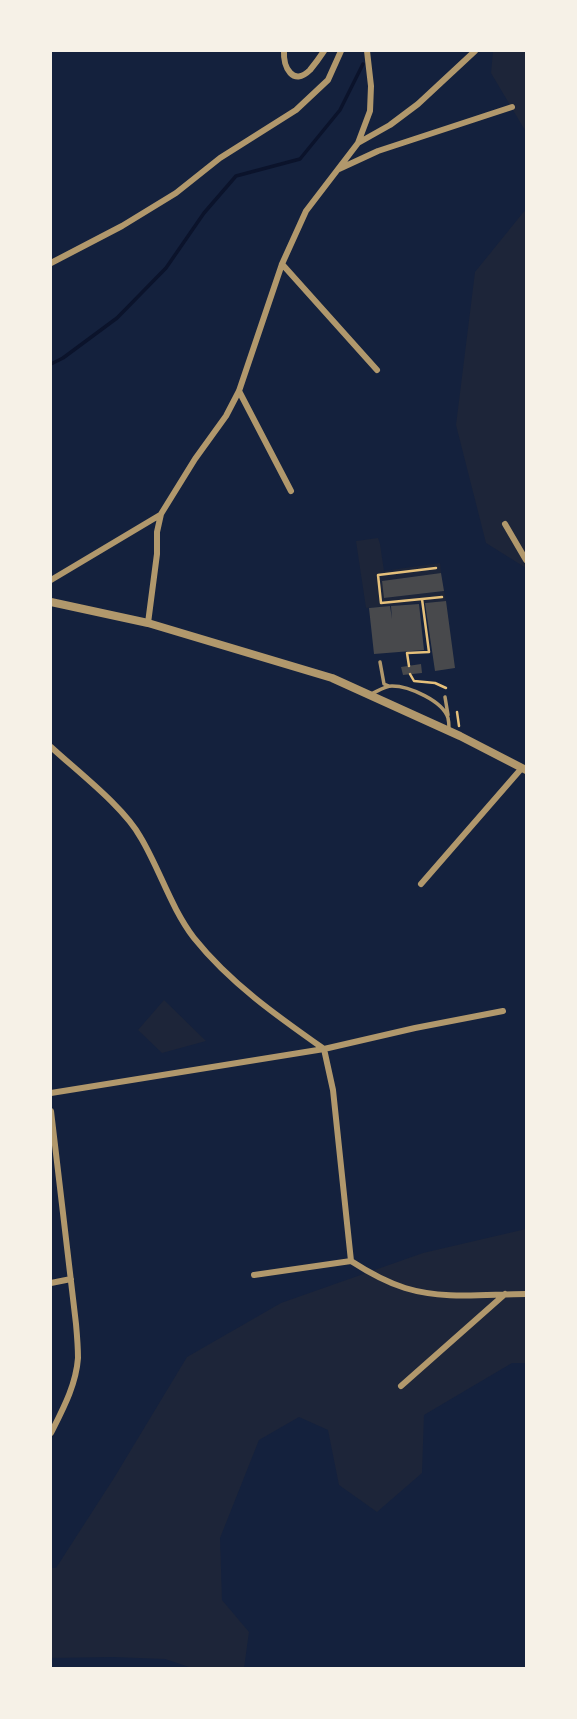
<!DOCTYPE html>
<html>
<head>
<meta charset="utf-8">
<style>
  body { margin:0 }
  #map { position:relative; width:577px; height:1719px; overflow:hidden; background:#14213d; font-family:"Noto Sans",sans-serif }
  canvas { display:block }
  .frame { position:absolute; inset:0; border:52px solid #f6f1e7; pointer-events:none }
</style>
</head>
<body>
<div id="map">
<canvas width="577" height="1719"></canvas>
<div class="frame"></div>
</div>
<script>
const ctx = document.querySelector('canvas').getContext('2d');
ctx.lineJoin = 'round';
function paint(path, color) {
  ctx.fillStyle = color;
  ctx.fill(path, 'evenodd');
}
function stroke(path, color, width, dash) {
  ctx.strokeStyle = color;
  ctx.lineWidth = width;
  ctx.lineCap = dash ? 'butt' : 'round';
  ctx.setLineDash(dash || []);
  ctx.stroke(path);
}
paint(new Path2D(`
  M493,51H526V132L491,73Z
  M526,209V568L486,543L456,425L475,272Z
  M378,538L380,544L384,571L440,563L441,573L382,581L385,598L444,591L446,601L366,608L356,541Z
  M164,1000L206,1041L162,1053L138,1030Z
  M526,1229V1363H512L424,1415L422,1473L377,1512L339,1485L328,1430L299,1417L259,1440L220,1538L222,1600L249,1632L244,1668H192L165,1659L113,1657L51,1658V1568H56L114,1478L187,1357L281,1303L423,1253Z`), '#1d2539');
stroke(new Path2D(`
  M51,364L63,358L117,318L166,268L204,213L236,176L300,159L340,110L363,64`), '#0b132b', 3.5);
paint(new Path2D(`
  M441,573L444,591L384,598L382,581Z
  M446,601L455,668L435,671L425,603Z
  M419,604L424,650L374,654L369,608L390,606L392,619L391,606Z
  M421,664L422,673L403,675L401,667Z`), '#48494c');
stroke(new Path2D(`
  M422,599L442,597
  M409,666L407,653L429,652L422,599L381,603L378,575L436,568
  M410,674L414,681L435,683L446,688
  M457,712L459,726`), '#e5c07b', 2.5);
stroke(new Path2D(`
  M380,662L384,684L389,686
  M371,694C378,691 385,686 392,686C409,686 443,701 448,718C449,722 449,726 449,729
  M445,697L448,715`), '#b1986c', 3.5);
stroke(new Path2D(`
  M284,51C283,67 293,87 310,70C315,64 320,57 324,51
  M358,143L390,125L418,104L475,51
  M339,169L378,151L512,107
  M51,263L122,226L176,193L220,158L296,110L328,80L341,51
  M282,264L377,370
  M239,391L291,491
  M505,524L526,560
  M51,580L160,515
  M148,623L157,554V532L161,514L195,459L226,416L239,391L282,264L306,211L358,143L370,111L371,86L367,51
  M51,747C78,772 124,807 141,838C160,870 171,908 194,938C230,983 277,1016 324,1049
  M421,884L521,769
  M324,1049L333,1090L351,1261
  M51,1093L324,1049L415,1028L503,1011
  M51,1111L76,1324C77,1335 78,1347 78,1358C76,1385 63,1409 51,1433
  M254,1275L351,1261C368,1272 386,1282 405,1288C444,1300 486,1294 526,1294
  M51,1283L71,1279
  M401,1386L505,1294`), '#b1986c', 6);
stroke(new Path2D(`
  M51,602L148,623L332,678L460,736L526,770`), '#b1986c', 8);
</script>
</body>
</html>
